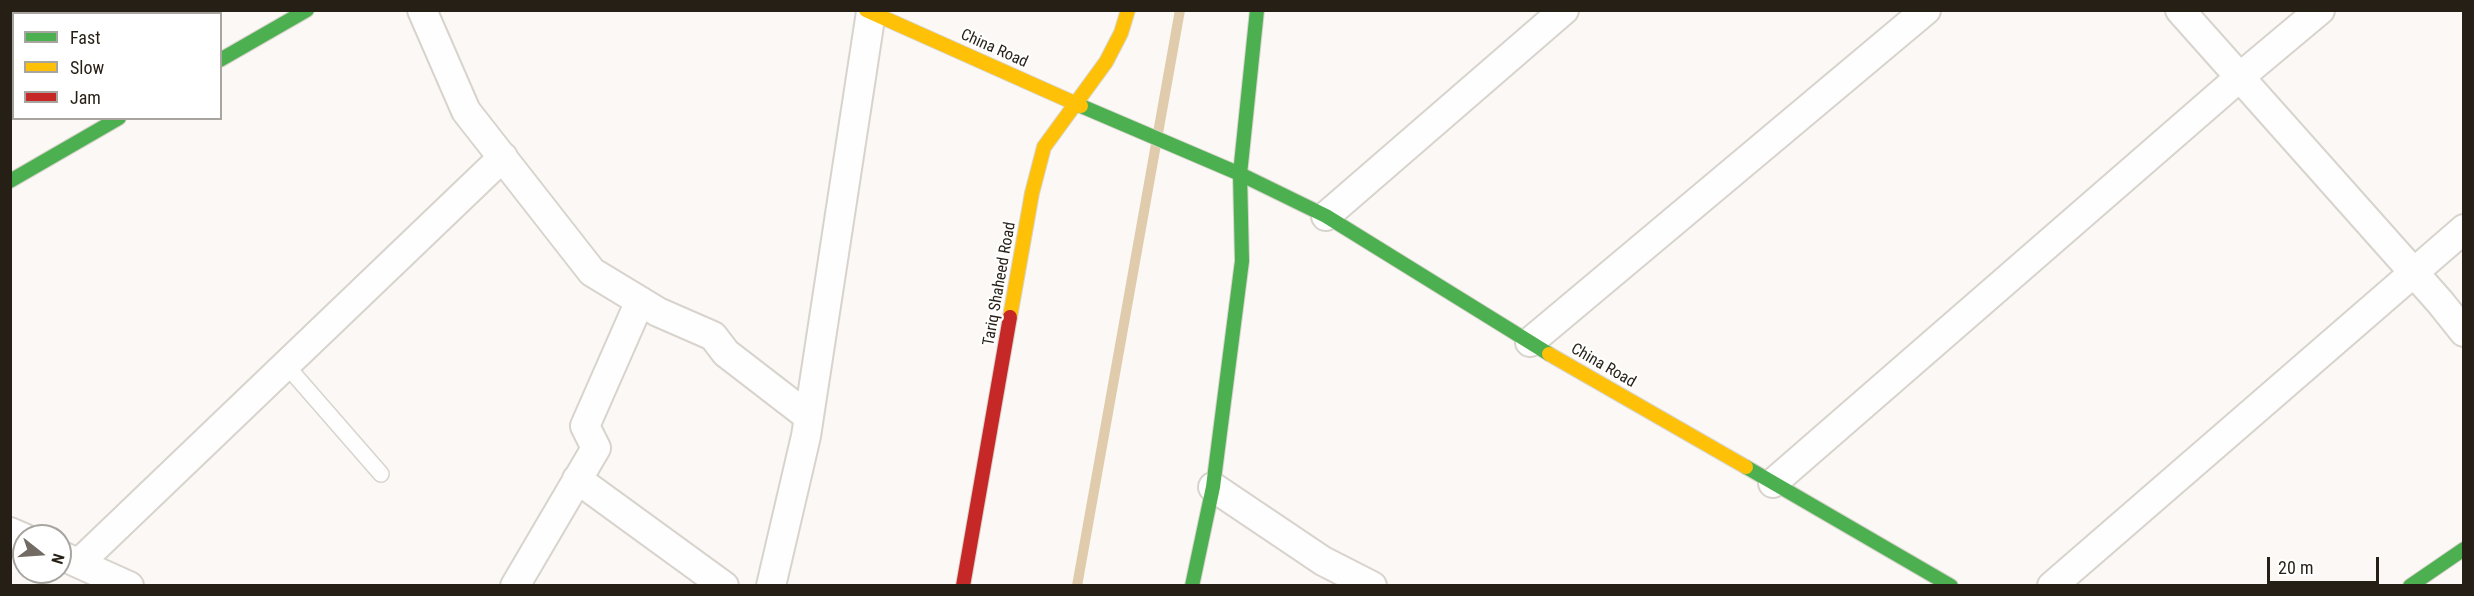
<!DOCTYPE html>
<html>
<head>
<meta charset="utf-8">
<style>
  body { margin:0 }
  #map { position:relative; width:2474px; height:596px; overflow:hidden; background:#fbf8f5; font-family:"Roboto Condensed",sans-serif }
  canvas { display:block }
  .frame { position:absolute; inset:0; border:12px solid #261f15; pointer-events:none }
  .legend { position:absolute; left:12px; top:12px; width:210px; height:108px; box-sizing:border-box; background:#fff; border:2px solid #a8a5a1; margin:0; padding:8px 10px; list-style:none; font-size:18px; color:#261f15 }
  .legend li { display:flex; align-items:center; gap:12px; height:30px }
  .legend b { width:30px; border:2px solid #a8a5a1 }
  .north { position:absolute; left:12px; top:524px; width:60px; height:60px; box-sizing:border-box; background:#fff; border:2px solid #a8a5a1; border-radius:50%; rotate:107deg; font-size:16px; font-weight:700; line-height:24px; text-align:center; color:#261f15 }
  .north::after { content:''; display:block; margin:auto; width:21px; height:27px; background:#716b63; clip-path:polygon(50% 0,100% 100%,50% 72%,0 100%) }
  .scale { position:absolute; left:2267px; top:557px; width:112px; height:27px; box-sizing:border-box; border:3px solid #261f15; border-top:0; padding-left:8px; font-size:18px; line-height:21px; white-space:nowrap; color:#261f15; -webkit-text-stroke:4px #fff; paint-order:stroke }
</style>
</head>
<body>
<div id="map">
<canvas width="2474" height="596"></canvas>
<div class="frame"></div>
<ul class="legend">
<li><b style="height:8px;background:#4caf50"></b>Fast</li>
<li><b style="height:8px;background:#ffc107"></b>Slow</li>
<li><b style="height:8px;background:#c62828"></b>Jam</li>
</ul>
<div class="north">N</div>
<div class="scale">20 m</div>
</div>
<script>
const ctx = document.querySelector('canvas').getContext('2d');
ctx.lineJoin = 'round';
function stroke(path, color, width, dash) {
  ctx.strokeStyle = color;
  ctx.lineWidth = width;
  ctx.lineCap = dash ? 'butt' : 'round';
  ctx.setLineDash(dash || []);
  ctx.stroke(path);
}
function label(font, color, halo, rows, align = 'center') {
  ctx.font = font + ' "Roboto Condensed",sans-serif';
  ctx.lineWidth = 4.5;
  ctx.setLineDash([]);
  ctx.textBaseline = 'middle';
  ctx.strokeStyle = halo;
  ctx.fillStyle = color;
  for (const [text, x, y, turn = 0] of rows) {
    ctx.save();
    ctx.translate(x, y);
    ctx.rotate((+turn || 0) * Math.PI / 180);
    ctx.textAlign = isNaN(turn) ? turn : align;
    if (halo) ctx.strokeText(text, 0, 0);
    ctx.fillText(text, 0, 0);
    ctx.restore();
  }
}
stroke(new Path2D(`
  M1077,586L1180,10`), '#e0ccad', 10);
const lane = new Path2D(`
  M286,365L381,474`);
const street = new Path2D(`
  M422,10L466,111L592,272L658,312L713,336L726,353L809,417
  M2180,10L2440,302L2464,332
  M1326,216L1564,10
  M1530,342L1926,10
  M577,479L724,586
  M1773,483L2240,77L2320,10
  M1213,487L1323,561L1372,586
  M10,532L24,538
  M60,555L129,586
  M79,563L503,157
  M515,586L596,448L585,426L640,301
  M771,586L806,436L871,12
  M2052,586L2464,229`);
const fast = new Path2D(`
  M220,60L307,10
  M1081,106L1240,174L1326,216L1549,354
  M10,181L119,118
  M1746,467L1951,586
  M1192,586L1213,487L1242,261L1240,174L1257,10
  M2410,586L2464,549`);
const slow = new Path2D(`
  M866,10L1081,106
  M1010,317L1032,193L1044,147L1106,62L1121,33L1128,10
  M1549,354L1746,467`);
const jam = new Path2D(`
  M963,586L1010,317`);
stroke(lane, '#d8d4cd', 18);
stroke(street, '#d8d4cd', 32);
stroke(fast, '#d8d4cd', 16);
stroke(slow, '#d8d4cd', 16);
stroke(jam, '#d8d4cd', 16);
stroke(lane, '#fefefe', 15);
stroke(street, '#fefefe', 28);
stroke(fast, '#4caf50', 14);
stroke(slow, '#ffc107', 14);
stroke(jam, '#c62828', 14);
label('16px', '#261f15', '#fff', [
  ["China Road",994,49,24],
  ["Tariq Shaheed Road",1000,284,-80],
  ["China Road",1603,366,30]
]);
</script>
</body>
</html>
